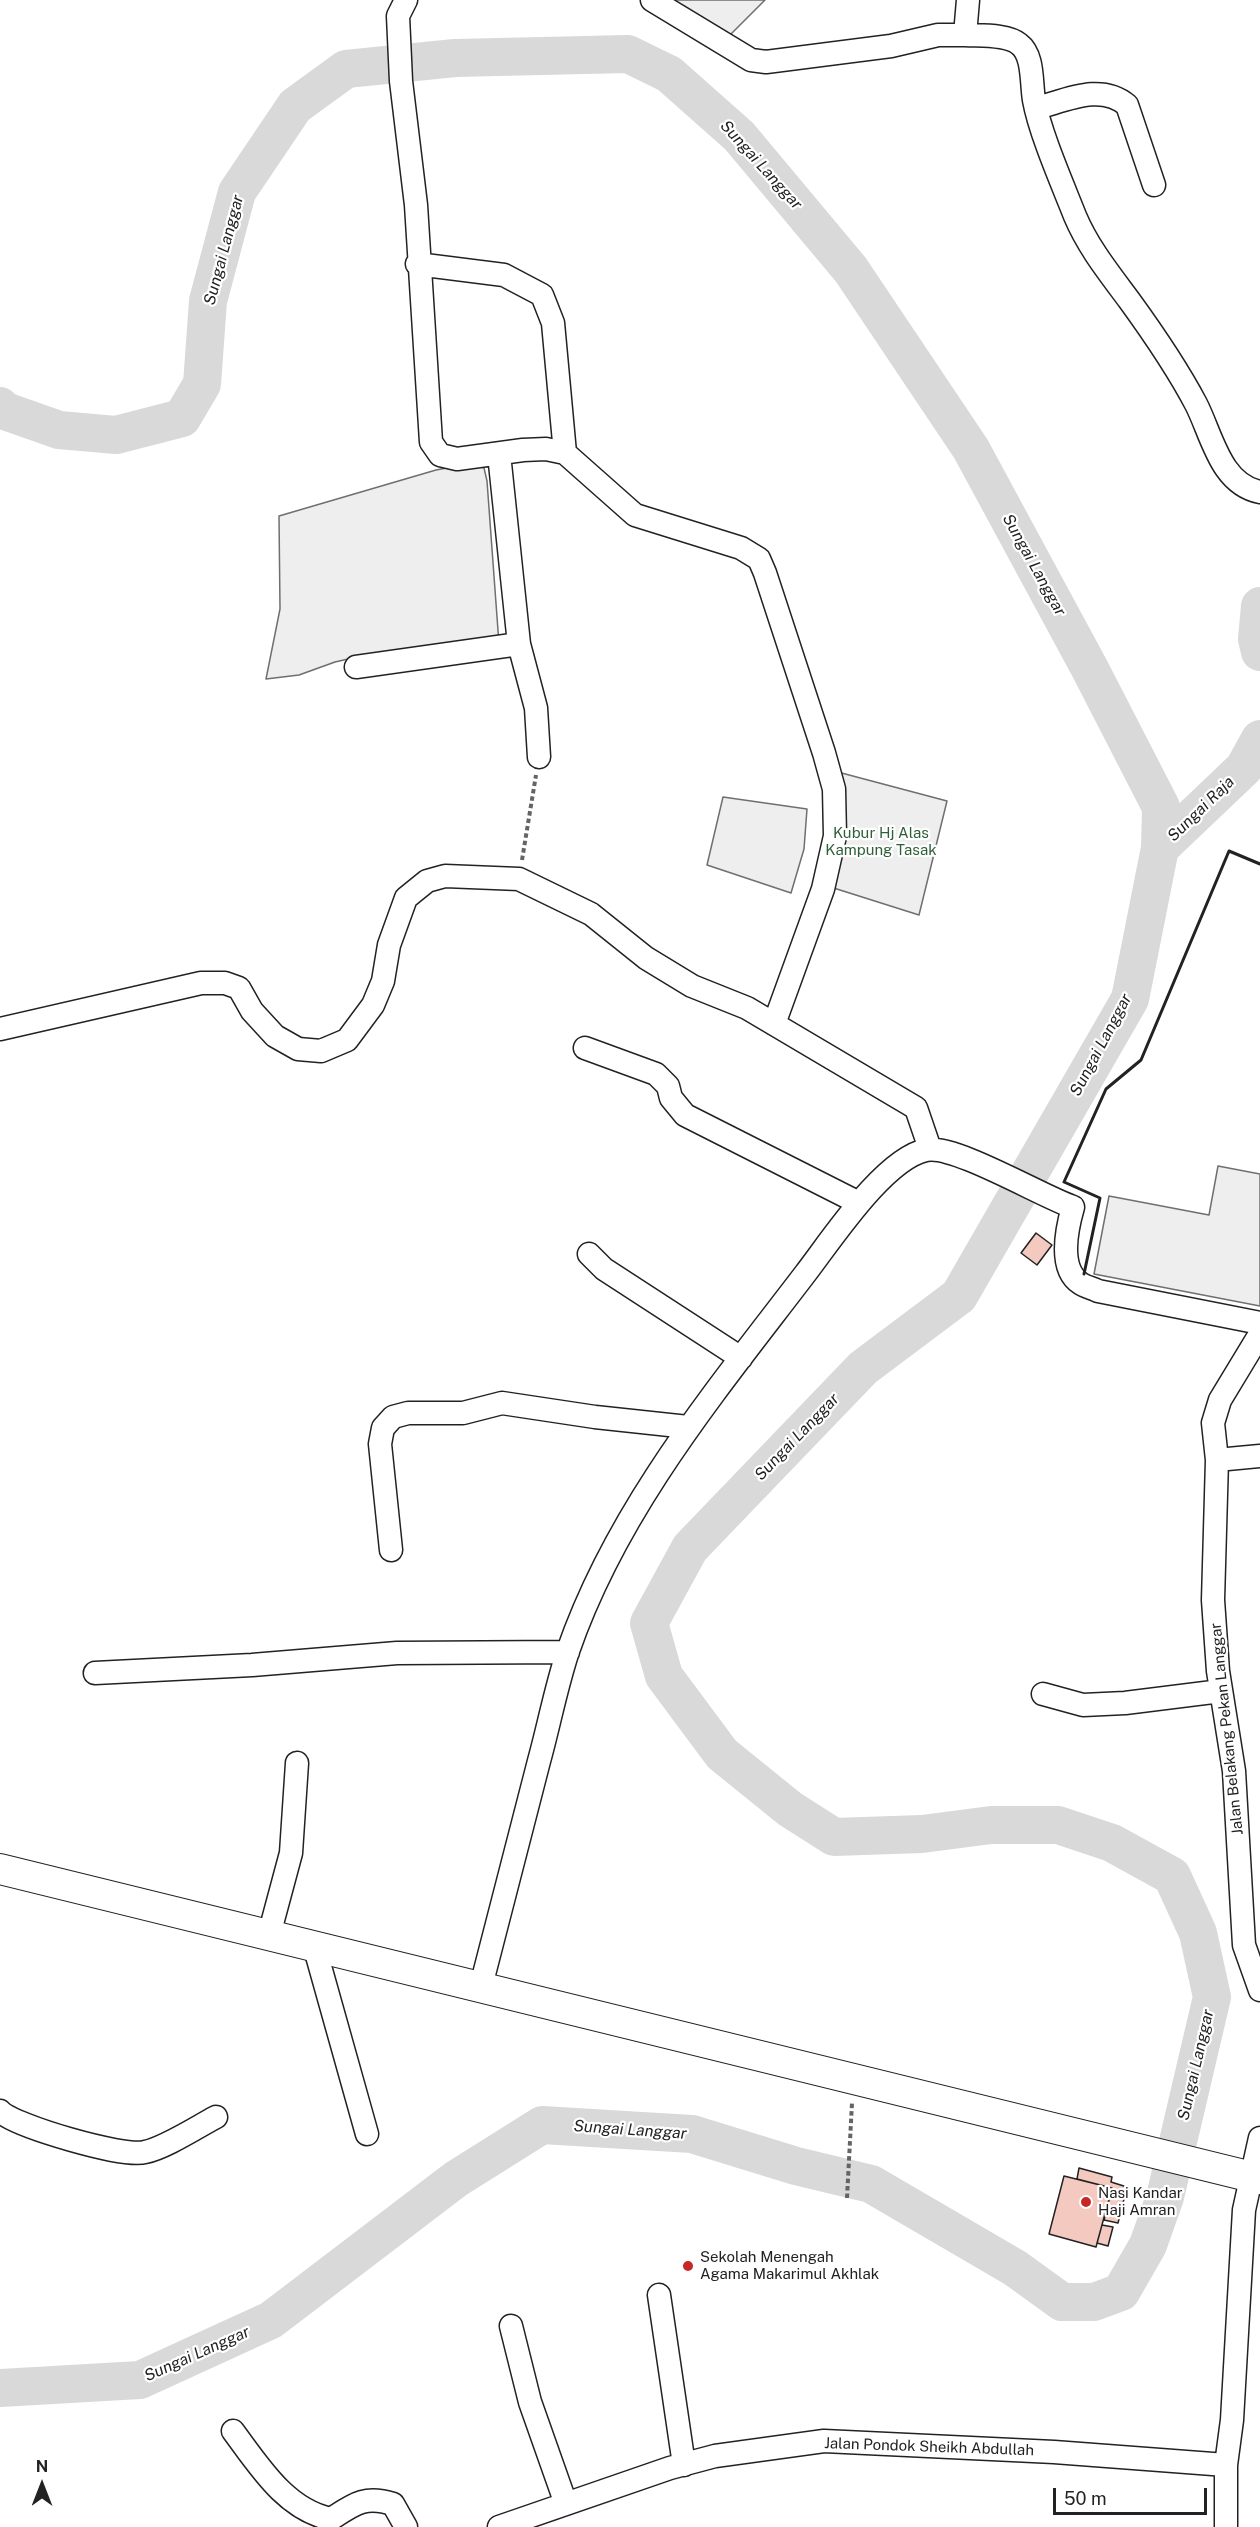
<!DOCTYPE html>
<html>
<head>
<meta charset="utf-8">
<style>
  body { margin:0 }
  #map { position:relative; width:1260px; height:2527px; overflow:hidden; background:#fff; font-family:"Public Sans",sans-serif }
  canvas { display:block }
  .north { position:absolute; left:12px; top:2455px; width:60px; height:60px; -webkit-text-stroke:4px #fff; paint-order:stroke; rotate:0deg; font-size:16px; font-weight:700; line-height:24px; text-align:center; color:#222 }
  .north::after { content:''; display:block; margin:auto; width:21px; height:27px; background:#222; clip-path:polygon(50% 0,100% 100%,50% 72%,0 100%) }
  .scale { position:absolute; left:1053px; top:2488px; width:154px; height:27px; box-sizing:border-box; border:3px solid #222; border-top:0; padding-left:8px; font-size:18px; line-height:21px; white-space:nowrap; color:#222; -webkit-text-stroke:4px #fff; paint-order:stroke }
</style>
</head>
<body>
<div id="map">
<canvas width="1260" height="2527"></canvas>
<div class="north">N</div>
<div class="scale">50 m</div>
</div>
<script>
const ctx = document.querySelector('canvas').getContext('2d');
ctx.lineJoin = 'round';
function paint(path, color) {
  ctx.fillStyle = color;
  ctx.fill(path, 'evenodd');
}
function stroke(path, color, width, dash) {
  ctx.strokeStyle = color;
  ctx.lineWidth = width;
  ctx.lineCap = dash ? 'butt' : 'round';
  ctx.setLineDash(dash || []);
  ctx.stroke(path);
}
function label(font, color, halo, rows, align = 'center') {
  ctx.font = font + ' "Public Sans",sans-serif';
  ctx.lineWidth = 4.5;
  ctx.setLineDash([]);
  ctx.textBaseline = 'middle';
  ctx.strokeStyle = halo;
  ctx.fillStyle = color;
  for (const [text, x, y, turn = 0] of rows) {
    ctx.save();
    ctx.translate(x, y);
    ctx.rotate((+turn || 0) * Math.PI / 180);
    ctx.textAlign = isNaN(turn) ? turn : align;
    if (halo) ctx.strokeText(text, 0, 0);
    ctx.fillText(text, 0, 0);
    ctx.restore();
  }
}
const green = new Path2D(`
  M663,0H765L724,41Z
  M473,463L484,468L487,481L499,644L370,654L335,662L299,675L266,679L280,609L279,516L436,470Z
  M834,771L947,801L919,915L821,884Z
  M723,797L807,809L804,849L791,893L707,865Z
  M1218,1166L1260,1174V1306L1094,1274L1109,1196L1209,1215Z`);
paint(green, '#eee');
stroke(green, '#6f6f6f', 1.5);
stroke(new Path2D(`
  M0,406L5,411L59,430L116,435L182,418L202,384L208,301L237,192L295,106L346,69L455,58L628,54L669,74L739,136L851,270L971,449L1090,669L1161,807L1160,848L1130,999L959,1296L863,1368L690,1548L649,1623L664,1676L722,1754L790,1809L834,1837L922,1834L991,1825H1058L1112,1843L1172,1876L1198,1933L1212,1997L1165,2197L1148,2245L1121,2292L1094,2302H1062L1015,2268L871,2184L796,2166L692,2134L542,2125L456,2179L271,2320L140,2380L0,2388
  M1260,606L1257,639L1260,652
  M1160,848L1244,768L1260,739`), '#d9d9d9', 38);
const building = new Path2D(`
  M1036,1233L1052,1245L1037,1265L1021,1253Z
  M1079,2168L1112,2177L1111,2182L1127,2187L1118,2223L1104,2220L1112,2188L1077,2179Z
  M1064,2176L1112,2188L1096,2247L1049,2234Z
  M1102,2225L1113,2227L1108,2246L1097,2243Z`);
paint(building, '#f3c9c0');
stroke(building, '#222', 1.5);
const minor = new Path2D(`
  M406,0L398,16L401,81L416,205L431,442L440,455L457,459L523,450L546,449L565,453L635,515L741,548L759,559L765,573L824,753L834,789L835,836L823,889L774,1024
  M652,0L751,60L766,62L891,46L938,35H965L968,0
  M965,35C980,36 1007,34 1019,44C1034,55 1031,83 1034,100C1040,133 1062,183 1075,216C1088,247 1109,273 1129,300C1153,333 1177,368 1196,404C1212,435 1220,484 1260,492
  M1037,108C1067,100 1101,83 1127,105L1154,185
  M417,264L504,275L542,295L553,323L565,453
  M499,454L519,644L536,708L539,757
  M356,667L519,644
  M0,1029L201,983H225L239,988L252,1011L275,1036L298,1049L321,1051L347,1040L373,1005L383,981L389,945L406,898L427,881L445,876L519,879L591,914L646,958L692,986L747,1008L916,1108L930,1149
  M585,1048L656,1074L668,1086L671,1098L685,1115L859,1203
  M589,1254L604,1269L741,1358
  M1260,1334L1220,1400L1213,1423L1217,1460L1213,1600L1218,1671L1234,1771L1244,1945L1260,1990
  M1217,1460L1260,1456
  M391,1550L380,1444L383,1428L393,1417L408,1413H463L502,1403L595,1417L688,1427
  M95,1673L252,1665L397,1653L568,1652
  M1043,1694L1083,1705L1125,1703L1221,1691
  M269,1935L291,1853L297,1763
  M314,1945L367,2134
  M481,1986C501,1911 520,1836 539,1761C549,1725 556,1687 568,1651C617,1509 715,1392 805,1274C832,1239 884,1159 926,1150C954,1144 1041,1196 1073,1207C1067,1228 1058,1268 1080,1283C1085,1287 1093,1288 1098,1291L1260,1323
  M0,2111C14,2126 124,2158 145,2152C165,2148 197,2127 216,2117
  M659,2295L684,2465
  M511,2326L530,2402L566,2504
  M233,2431C259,2466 286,2510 331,2519C354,2504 365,2495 393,2504L406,2527
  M499,2527L670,2468L715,2456L824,2441L1054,2452L1226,2465
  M1226,2527V2465L1232,2420L1244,2210L1260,2138`);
const major = new Path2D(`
  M0,1869L1260,2179`);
stroke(minor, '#222', 25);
stroke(major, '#222', 32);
stroke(new Path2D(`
  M522,860L536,775
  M847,2198L852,2103`), '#646464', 4, [4.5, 3]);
stroke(minor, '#fff', 22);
stroke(major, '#fff', 30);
stroke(new Path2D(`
  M1084,1274L1100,1198L1064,1182L1106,1089L1141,1060L1229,851L1260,864`), '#222', 3);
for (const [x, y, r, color] of [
  [1086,2202,6,"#c62828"],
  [688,2266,6,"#c62828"]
]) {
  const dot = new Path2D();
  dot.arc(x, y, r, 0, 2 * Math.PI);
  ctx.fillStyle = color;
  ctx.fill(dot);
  stroke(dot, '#fff', 2);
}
label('15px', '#2f5e38', '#fff', [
  ["Kubur Hj Alas",881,833],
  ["Kampung Tasak",881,850]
]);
label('15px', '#222', '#fff', [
  ["Jalan Belakang Pekan Langgar",1227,1729,-96],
  ["Jalan Pondok Sheikh Abdullah",929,2447,2]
]);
label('15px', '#222', '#fff', [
  ["Nasi Kandar",1098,2193],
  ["Haji Amran",1098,2210],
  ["Sekolah Menengah",700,2257],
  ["Agama Makarimul Akhlak",700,2274]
], 'left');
label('italic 16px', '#222', '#fff', [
  ["Sungai Langgar",761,165,48],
  ["Sungai Langgar",224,250,-75],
  ["Sungai Langgar",1034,565,61],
  ["Sungai Raja",1201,809,-44],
  ["Sungai Langgar",1101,1045,-62],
  ["Sungai Langgar",797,1437,-46],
  ["Sungai Langgar",1196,2065,-77],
  ["Sungai Langgar",630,2130,4],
  ["Sungai Langgar",197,2354,-24]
]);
</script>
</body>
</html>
